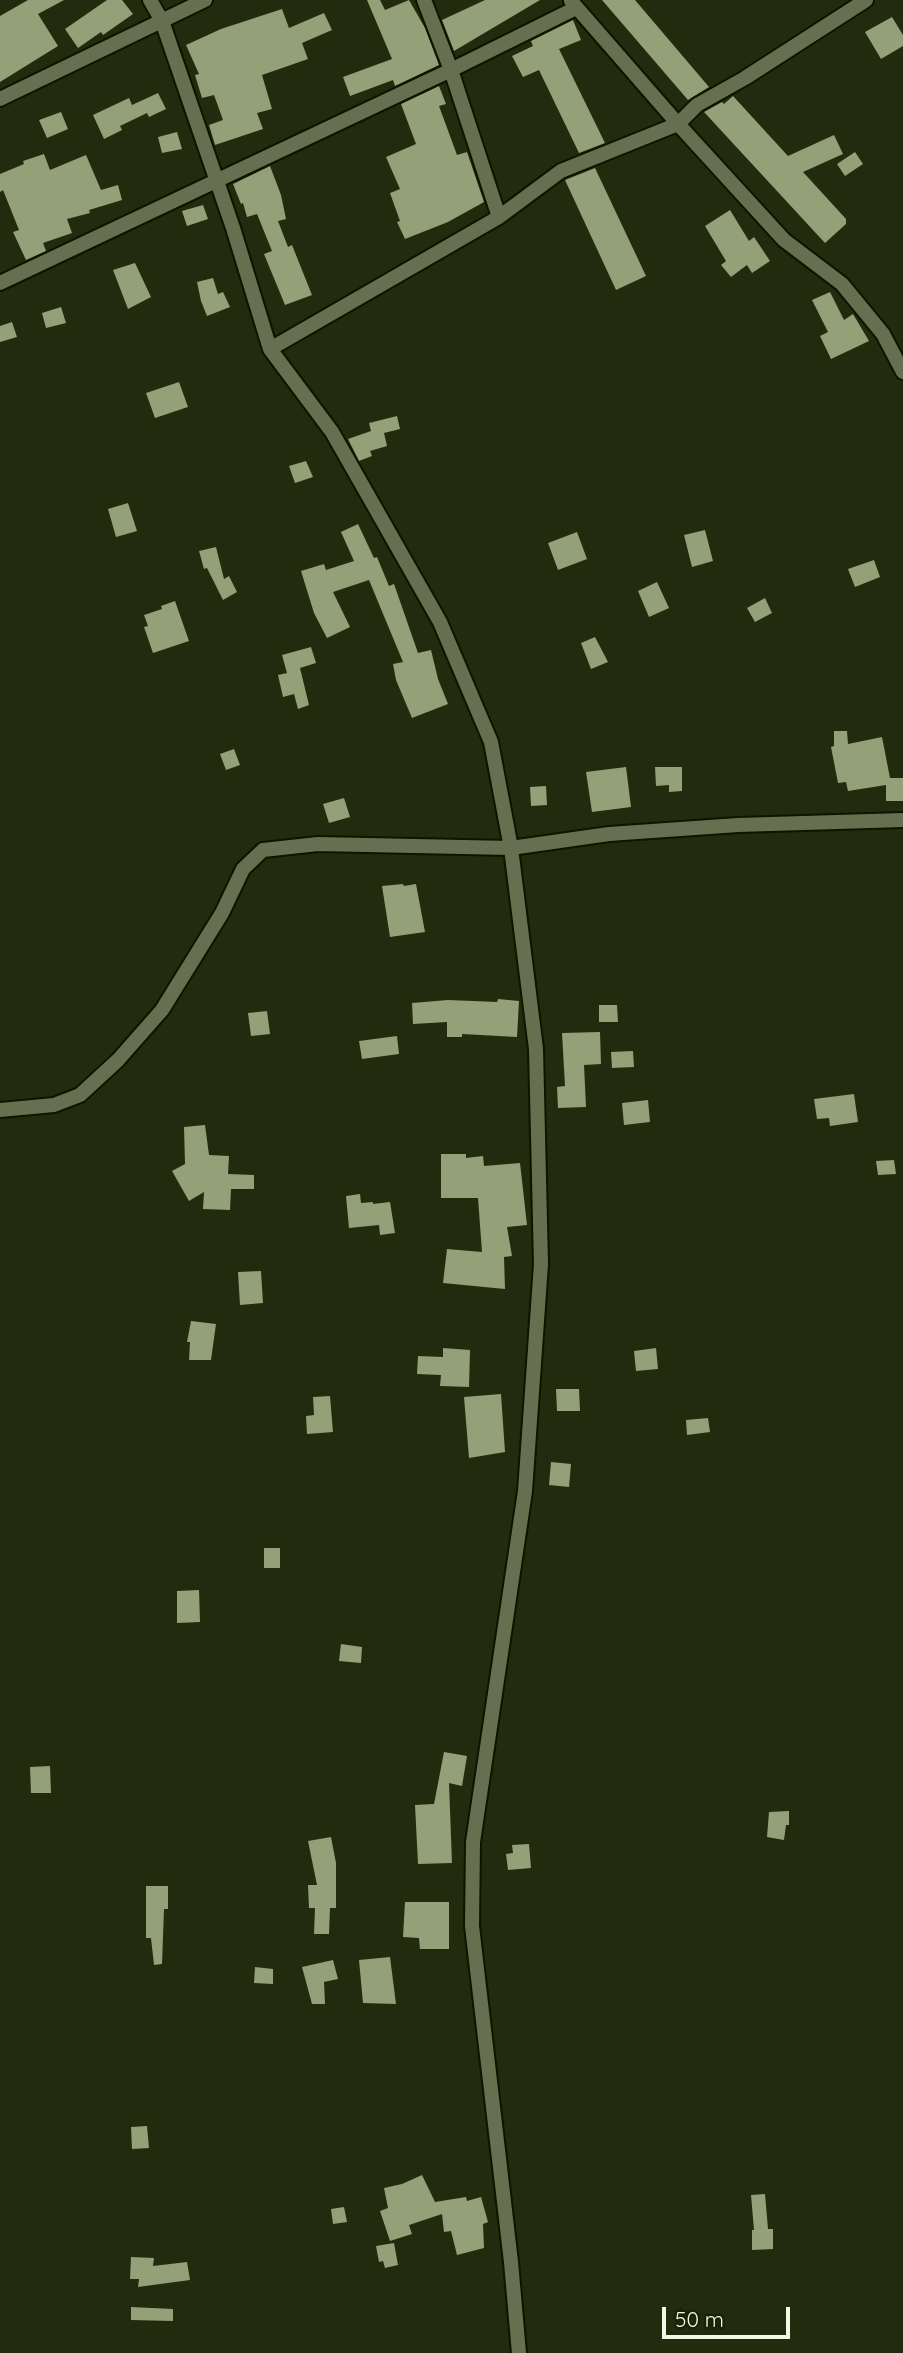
<!DOCTYPE html>
<html>
<head>
<meta charset="utf-8">
<style>
  body { margin:0 }
  #map { position:relative; width:903px; height:2353px; overflow:hidden; background:#232b0e; font-family:Quicksand,sans-serif }
  canvas { display:block }
  .scale { position:absolute; left:662px; top:2307px; width:128px; height:32px; box-sizing:border-box; border:4px solid #f2f8e6; border-top:0; padding-left:9px; font-size:21px; line-height:24px; white-space:nowrap; color:#f2f8e6; -webkit-text-stroke:5px #1a2205; paint-order:stroke }
</style>
</head>
<body>
<div id="map">
<canvas width="903" height="2353"></canvas>
<div class="scale">50 m</div>
</div>
<script>
const ctx = document.querySelector('canvas').getContext('2d');
ctx.lineJoin = 'round';
function paint(path, color) {
  ctx.fillStyle = color;
  ctx.fill(path, 'evenodd');
}
function stroke(path, color, width, dash) {
  ctx.strokeStyle = color;
  ctx.lineWidth = width;
  ctx.lineCap = dash ? 'butt' : 'round';
  ctx.setLineDash(dash || []);
  ctx.stroke(path);
}
paint(new Path2D(`
  M28,0H64L38,14L58,46L0,82V16Z
  M107,0H122L133,14L103,35L101,32L78,48L65,29Z
  M367,0H380L385,10L409,0L425,28L439,65L395,86L393,80L350,96L343,77L392,59Z
  M485,0H540L454,51L442,20Z
  M602,0H635L709,87L688,100Z
  M282,9L289,28L324,13L332,30L302,43L308,59L262,75L272,109L257,113L263,129L215,145L209,125L223,120L214,95L202,98L195,75L199,74L186,45L221,29Z
  M892,17L903,35V46L881,59L865,32Z
  M573,20L581,40L559,49L605,143L579,153L539,70L523,77L512,56L533,46L531,41Z
  M439,86L446,104L439,106L457,155L467,152L484,202L448,222L405,239L397,222L400,221L390,193L400,189L386,157L416,144L401,104Z
  M158,93L166,109L149,117L147,113L120,126L122,130L104,139L93,115L129,98L132,105Z
  M733,96L788,156L834,135L843,154L803,172L846,219V224L825,243L704,112L722,102L724,104Z
  M61,112L68,129L47,138L39,120Z
  M177,132L182,149L162,153L158,137Z
  M855,152L863,164L845,176L837,164Z
  M44,154L50,170L86,155L101,190L118,185L122,200L89,210L90,213L67,219L72,233L43,243L46,251L26,260L13,232L19,230L3,190L0,192V174L24,164L23,161Z
  M270,166L281,195L286,219L278,221L288,247L292,245L312,295L285,305L264,254L272,251L257,214L247,217L243,203L241,204L233,184Z
  M595,168L646,276L616,290L565,180Z
  M203,205L208,219L187,226L182,211Z
  M730,210L749,241L754,237L770,261L752,273L747,265L731,277L721,265L726,261L705,226Z
  M135,263L151,297L128,309L113,270Z
  M213,278L218,294L223,292L230,307L207,316L201,301L197,282Z
  M830,292L844,320L853,314L869,341L831,359L820,336L828,332L812,300Z
  M61,307L66,323L46,328L42,313Z
  M12,322L17,337L0,342V326Z
  M179,382L188,407L155,418L146,393Z
  M397,416L400,429L384,433L387,446L370,451L372,456L359,461L348,439L371,431L369,423Z
  M306,461L313,477L295,483L289,466Z
  M128,503L137,531L116,537L108,509Z
  M358,524L374,558L377,557L389,586L394,584L418,653L431,650L438,679L448,704L412,718L396,680L393,664L403,662L369,580L333,592L350,627L327,638L314,613L301,571L324,564L326,570L354,561L341,532Z
  M705,530L713,561L692,567L684,535Z
  M577,532L587,559L558,570L548,543Z
  M216,547L224,579L229,576L237,592L223,600L207,568L204,569L199,551Z
  M874,560L880,577L855,587L848,569Z
  M657,582L669,608L649,617L638,591Z
  M765,598L772,613L755,622L747,608Z
  M175,601L189,641L153,653L144,627L148,626L144,615L162,609L161,606Z
  M595,637L608,662L591,669L581,643Z
  M311,647L316,663L300,668L309,705L298,709L294,694L283,697L278,675L287,673L282,655Z
  M834,731H847L848,744L882,737L890,778H903V801H886V785L848,791L846,782L838,783L831,747L834,746Z
  M234,749L240,765L226,770L220,754Z
  M626,767L631,807L592,812L586,772Z
  M655,767H682V791L669,792V785L656,786Z
  M546,786L547,805L531,806L530,787Z
  M344,798L350,817L329,823L323,804Z
  M403,884L404,886L416,884L425,932L390,937L382,886Z
  M498,999L519,1001L517,1037L462,1034V1037H447V1022L413,1024L412,1003L448,1000L497,1002Z
  M599,1005H617L618,1022H599Z
  M267,1011L270,1034L251,1036L248,1013Z
  M600,1032L601,1064L584,1065L586,1107L558,1108L557,1087L565,1086L562,1033Z
  M397,1036L399,1054L362,1059L359,1041Z
  M633,1051L634,1067L612,1068L611,1052Z
  M854,1094L858,1122L830,1126L829,1118L817,1119L814,1099Z
  M648,1100L650,1122L624,1125L622,1103Z
  M205,1125L209,1155L229,1156L228,1174L254,1175V1189H231L230,1210L203,1209L204,1192L189,1201L172,1171L185,1164L184,1127Z
  M441,1154H466V1158L483,1156L484,1166L520,1163L527,1225L507,1227L512,1256L504,1257L505,1289L443,1283L447,1249L482,1252L478,1198H441Z
  M894,1160L896,1174L878,1175L876,1161Z
  M360,1194L361,1203L373,1202V1204L390,1202L395,1233L380,1235L379,1225L349,1228L346,1196Z
  M261,1271L263,1303L240,1305L238,1272Z
  M191,1321L216,1324L211,1360H189L190,1342H187Z
  M443,1348L470,1350L469,1387L440,1386L441,1375L417,1374L418,1356L443,1357Z
  M656,1348L658,1369L636,1371L634,1351Z
  M556,1389H579L580,1411H557Z
  M501,1394L505,1452L469,1458L464,1397Z
  M330,1396L333,1432L307,1434L306,1416L314,1415L313,1397Z
  M708,1418L710,1432L687,1435L686,1420Z
  M551,1462L571,1464L569,1487L549,1485Z
  M264,1548H280V1568H264Z
  M199,1590L200,1622L177,1623V1591Z
  M341,1644L362,1647L361,1663L339,1661Z
  M444,1752L467,1756L462,1786L449,1783L452,1863L418,1864L415,1805L434,1804Z
  M50,1766L51,1793H31L30,1767Z
  M789,1811V1825H786L784,1840L767,1837L769,1812Z
  M331,1837L336,1863V1908H330L329,1934H314L315,1908H309L308,1885H317L308,1841Z
  M529,1844L531,1868L508,1870L506,1854L513,1853L512,1845Z
  M146,1886H168V1909H164L162,1964L154,1965L151,1938H146Z
  M405,1902H449V1949H420L419,1938L403,1937Z
  M390,1957L396,2004L363,2003L359,1960Z
  M333,1960L338,1979L324,1982L325,2004H312L302,1967Z
  M255,1967L273,1969V1984L254,1983Z
  M147,2126L149,2148L132,2149L131,2127Z
  M422,2175L435,2202L466,2197L467,2201L481,2197L488,2222L483,2224L484,2248L457,2255L451,2231L444,2232L442,2214L409,2225L412,2234L390,2241L380,2211L388,2208L384,2188L402,2184Z
  M765,2194L768,2229H773V2249L752,2250V2230H754L751,2195Z
  M344,2207L347,2222L333,2224L331,2209Z
  M394,2243L398,2265L385,2268L383,2261L379,2262L376,2246Z
  M131,2257L154,2258L153,2266L187,2262L190,2280L138,2287L139,2279H130Z
  M131,2307L173,2309V2321L131,2320Z`), '#93a078');
const minor = new Path2D(`
  M150,0L162,21L233,228L270,349L332,432L440,622L491,742L511,848L536,1049L541,1264L525,1491L473,1842L472,1926L511,2262L519,2353
  M424,0L451,70L499,217
  M571,1L678,124L697,105L745,78L866,0
  M0,99L205,0
  M0,283L451,70L576,8
  M270,349L499,217L561,171L678,124L784,240L842,284L883,334L903,372
  M0,1110L54,1105L80,1095L118,1060L162,1010L222,913L243,869L263,850L318,844L511,848L609,834L738,825L903,820`);
stroke(minor, '#0d1400', 18);
stroke(minor, '#667050', 14);
</script>
</body>
</html>
